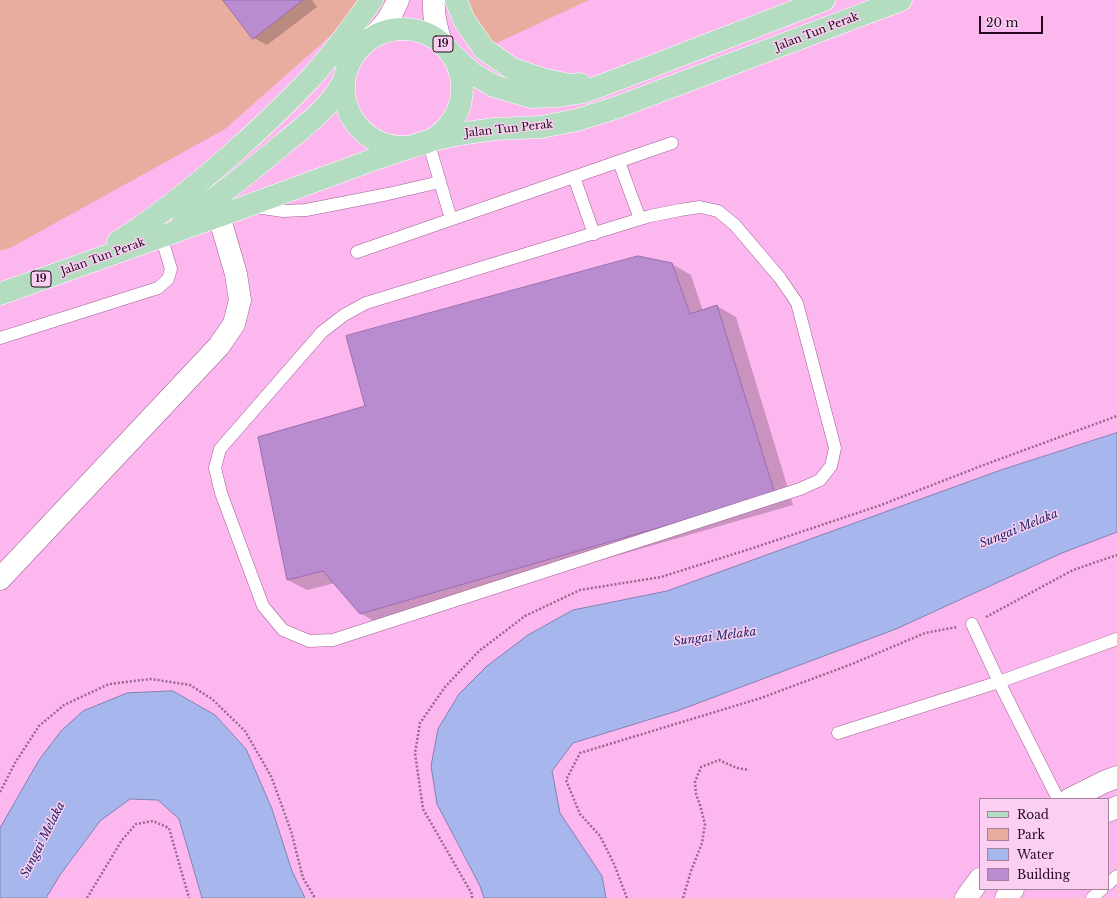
<!DOCTYPE html>
<html>
<head>
<meta charset="utf-8">
<style>
  body { margin:0 }
  #map { position:relative; width:1117px; height:898px; overflow:hidden; background:#fdb7ef; font-family:"Libre Baskerville",serif }
  canvas { display:block }
  .legend { position:absolute; left:979px; top:798px; width:130px; height:92px; box-sizing:border-box; background:#facff1; border:1px solid #a4809d; margin:0; padding:5px 7px; list-style:none; font-size:12px; color:#230a1f }
  .legend li { display:flex; align-items:center; gap:8px; height:20px }
  .legend b { width:20px; border:1px solid #a4809d }
  .scale { position:absolute; left:979px; top:16px; width:64px; height:18px; box-sizing:border-box; border:2px solid #230a1f; border-top:0; padding-left:5px; font-size:12px; line-height:14px; white-space:nowrap; color:#230a1f; -webkit-text-stroke:3px #facff1; paint-order:stroke }
</style>
</head>
<body>
<div id="map">
<canvas width="1117" height="898"></canvas>
<ul class="legend">
<li><b style="height:5px;background:#b3dcc0"></b>Road</li>
<li><b style="height:11px;background:#e8ad9f"></b>Park</li>
<li><b style="height:11px;background:#a8b6ee"></b>Water</li>
<li><b style="height:11px;background:#b98cd0"></b>Building</li>
</ul>
<div class="scale">20 m</div>
</div>
<script>
const ctx = document.querySelector('canvas').getContext('2d');
ctx.lineJoin = 'round';
function paint(path, color) {
  ctx.fillStyle = color;
  ctx.fill(path, 'evenodd');
}
function stroke(path, color, width, dash) {
  ctx.strokeStyle = color;
  ctx.lineWidth = width;
  ctx.lineCap = dash ? 'butt' : 'round';
  ctx.setLineDash(dash || []);
  ctx.stroke(path);
}
function label(font, color, halo, rows, align = 'center') {
  ctx.font = font + ' "Libre Baskerville",serif';
  ctx.lineWidth = 3;
  ctx.setLineDash([]);
  ctx.textBaseline = 'middle';
  ctx.strokeStyle = halo;
  ctx.fillStyle = color;
  for (const [text, x, y, turn = 0] of rows) {
    ctx.save();
    ctx.translate(x, y);
    ctx.rotate((+turn || 0) * Math.PI / 180);
    ctx.textAlign = isNaN(turn) ? turn : align;
    if (halo) ctx.strokeText(text, 0, 0);
    ctx.fillText(text, 0, 0);
    ctx.restore();
  }
}
paint(new Path2D(`
  M0,0H371L225,129L12,247L0,251Z
  M457,0H589L484,49Z`), '#e8ad9f');
const water = new Path2D(`
  M1117,433V532L1062,553L896,629L677,711L573,743L552,771L560,813L602,876L606,898H484L480,886L437,804L431,766L438,729L459,694L487,666L528,635L573,610L667,591L1001,470Z
  M173,691L215,715L246,749L272,809L292,871L305,898H202L179,819L158,800L130,799L100,821L60,875L46,898H0V828L39,760L61,731L83,711L127,693Z`);
paint(water, '#a8b6ee');
stroke(water, '#8082b0', 1);
paint(new Path2D(`
  M225,0H312L317,7L267,45L254,38Z
  M672,264L691,275L703,311L717,306L736,317L793,505L379,624L360,613L335,583L307,590L288,580L259,438L366,407Z`), '#0003');
const building = new Path2D(`
  M223,0H303L253,39Z
  M638,256L672,263L690,314L717,305L775,494L360,614L323,571L287,580L258,437L365,406L346,336Z`);
paint(building, '#b98cd0');
stroke(building, '#986daf', 1);
const lane = new Path2D(`
  M428,141L451,219
  M619,162L640,219
  M574,177L594,234
  M255,207L283,211L306,210L388,194L440,182
  M700,207L718,211L735,225L780,278L797,303L835,448L831,466L820,480L800,489L333,640L309,641L283,630L263,606L221,493L215,468L220,449L322,332L344,315L366,303L650,216L680,210Z
  M357,252L672,143
  M0,338L158,288L168,279L171,269L161,236
  M972,624L999,682L1058,799
  M838,733L999,682L1117,639
  M1108,884L1117,876
  M1092,898L1102,889`);
const street = new Path2D(`
  M0,579L219,346L234,324L240,300L236,274L219,216
  M1070,799L1104,782L1117,777
  M1108,811L1117,807
  M966,898L980,879
  M1006,898L1013,889`);
const secondary = new Path2D(`
  M434,0C433,16 436,29 442,44
  M373,36C386,24 391,16 398,0`);
const primary = new Path2D(`
  M456,0L464,20L484,49L511,68L542,79L569,85L580,84
  M344 88a59 59 0 1 1 118 0a59 59 0 1 1-118 0Z
  M451,54L472,73L494,86L531,97L558,96L584,92L611,82L824,0
  M183,221C218,197 251,171 283,144C306,125 331,107 344,80
  M118,242C159,216 197,185 233,153C259,130 284,106 308,81C332,56 352,27 372,0
  M0,294L247,206L375,159L428,141L459,134L495,129L541,127L577,120L618,107L901,0`);
stroke(lane, '#9f5f94', 13);
stroke(street, '#9f5f94', 23);
stroke(secondary, '#9f5f94', 23);
stroke(primary, '#fff', 23);
stroke(new Path2D(`
  M986,617L1073,570L1117,555
  M0,792L15,763L39,726L64,705L109,684L151,679L190,685L212,699L245,731L271,776L291,831L303,878L315,898
  M87,898L122,840L136,824L153,821L169,828L189,898
  M472,898V894L423,809L415,753L420,723L445,687L479,651L525,616L580,590L661,577L753,548L881,505L981,466L1117,416
  M627,898L614,864L600,836L580,814L566,780L580,753L761,698L852,664L925,633L957,627
  M683,898L691,871L702,843L705,824L700,805L696,794L695,782L701,767L719,760L737,768L749,770`), '#98678f', 2.5, [2, 2]);
stroke(lane, '#fff', 12);
stroke(street, '#fff', 22);
stroke(secondary, '#fff', 22);
stroke(primary, '#b3dcc0', 22);
for (const [x, y, w] of [
  [443,44,20],
  [41,279,20]
]) {
  const box = new Path2D();
  box.roundRect(x - w / 2, y - 8, w, 16, 3);
  ctx.fillStyle = '#facff1';
  ctx.fill(box);
  stroke(box, '#230a1f', 1);
}
label('bold 10px', '#230a1f', null, [
  ["19",443,44],
  ["19",41,279]
]);
label('11px', '#230a1f', '#facff1', [
  ["Jalan Tun Perak",817,32,-21],
  ["Jalan Tun Perak",509,129,-6],
  ["Jalan Tun Perak",103,257,-20]
]);
label('italic 12px', '#232b6b', '#facff1', [
  ["Sungai Melaka",1019,529,-22],
  ["Sungai Melaka",715,637,-7],
  ["Sungai Melaka",43,840,-63]
]);
</script>
</body>
</html>
